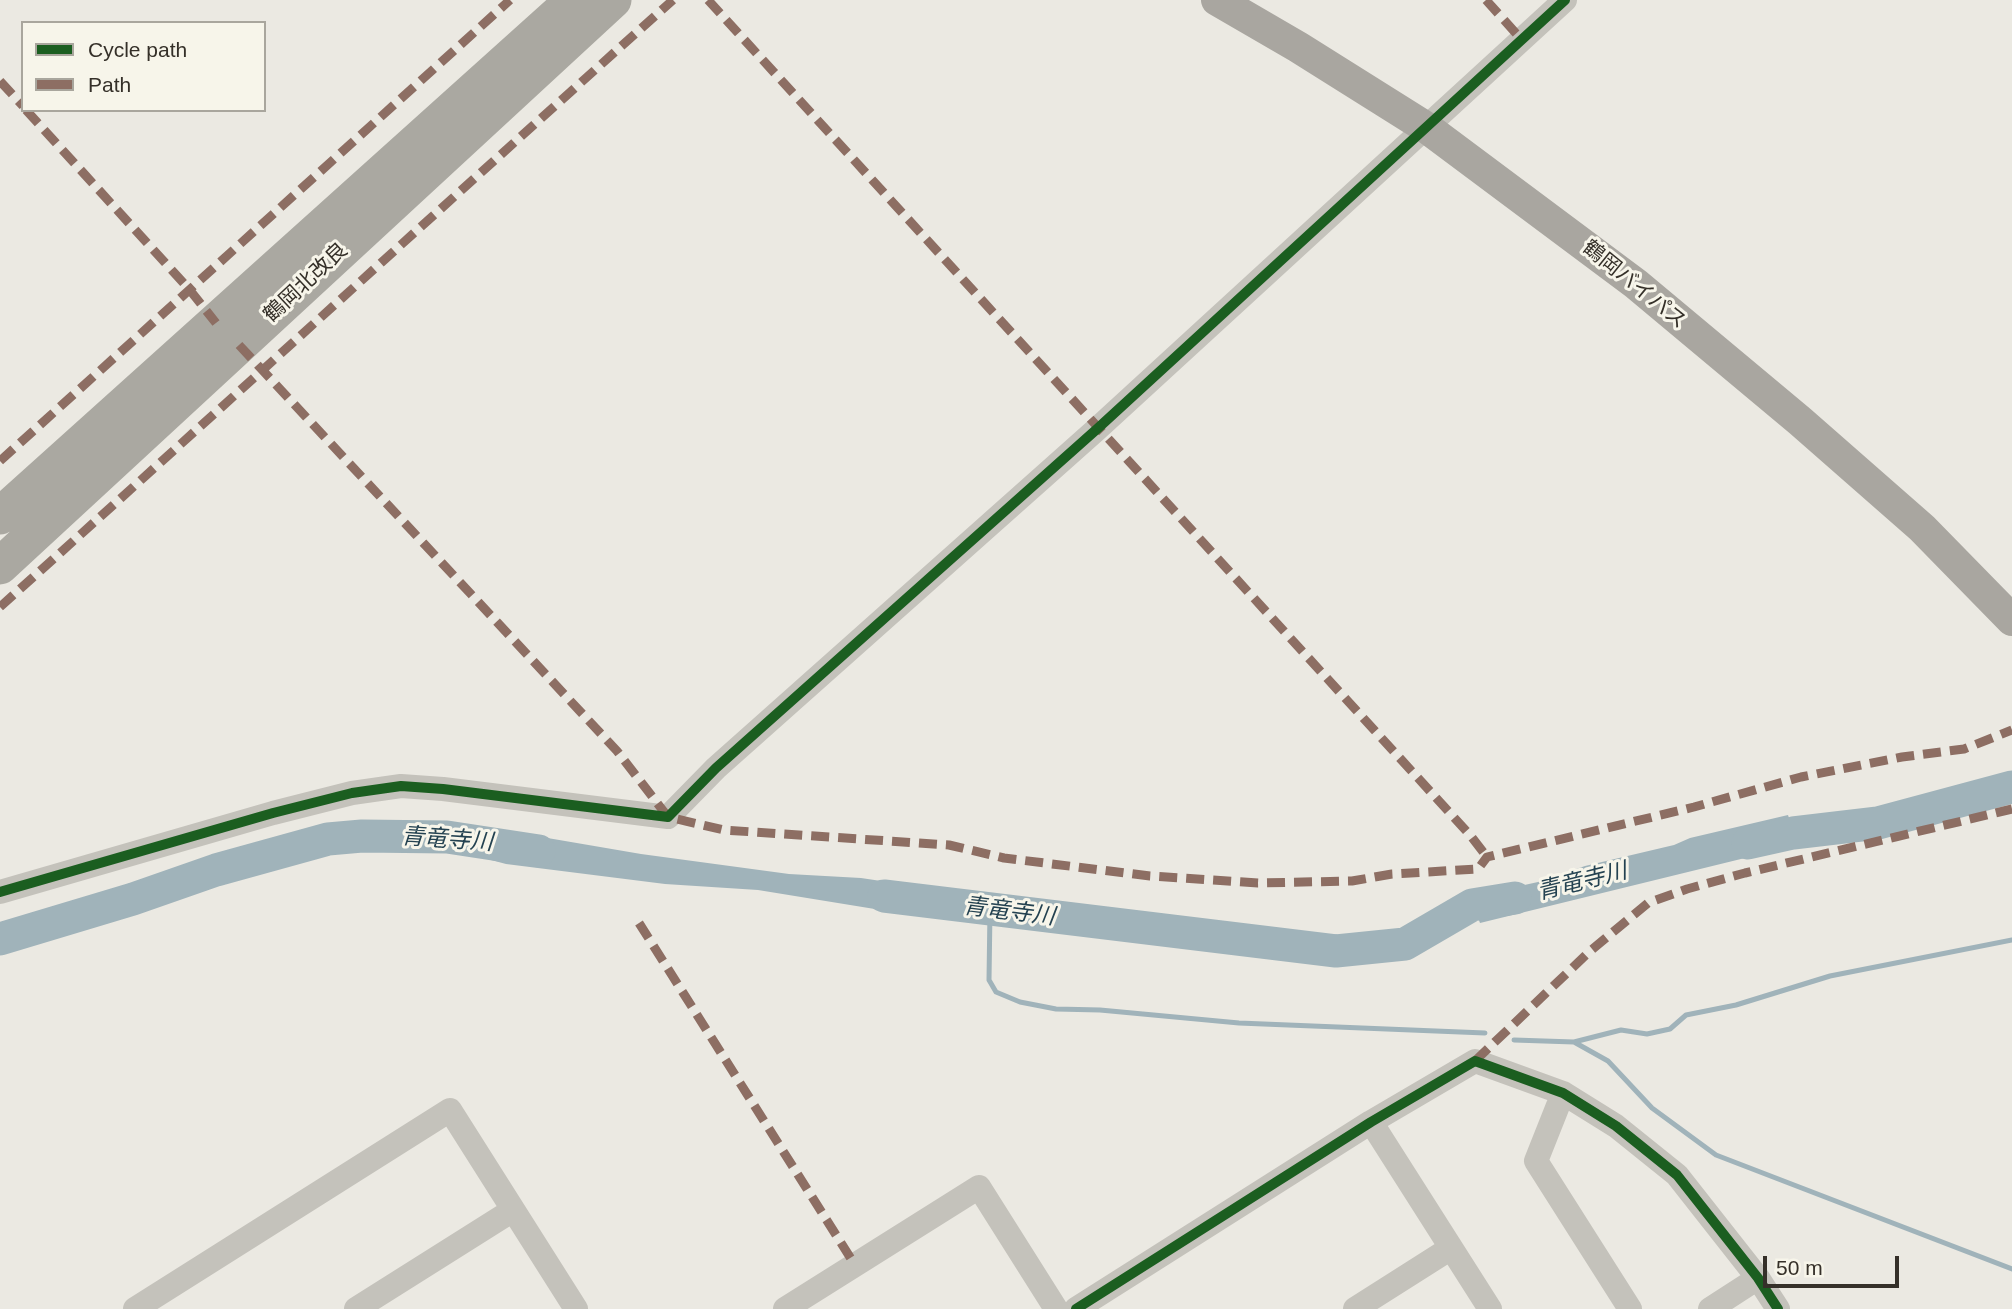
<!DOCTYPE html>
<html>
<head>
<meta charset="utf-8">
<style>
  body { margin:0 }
  #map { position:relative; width:2012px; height:1309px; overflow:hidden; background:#ebe9e2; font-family:Arial,sans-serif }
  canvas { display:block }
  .legend { position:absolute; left:21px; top:21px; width:245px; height:91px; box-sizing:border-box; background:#f7f5ea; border:2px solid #a9a69d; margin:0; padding:9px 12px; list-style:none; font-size:21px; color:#353029 }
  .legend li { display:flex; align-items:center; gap:14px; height:35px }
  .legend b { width:35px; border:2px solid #a9a69d }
  .scale { position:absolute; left:1763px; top:1256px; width:136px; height:32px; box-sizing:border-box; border:4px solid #353029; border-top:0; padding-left:9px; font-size:21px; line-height:24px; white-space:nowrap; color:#353029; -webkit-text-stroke:5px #f7f5ea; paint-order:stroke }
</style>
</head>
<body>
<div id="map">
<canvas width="2012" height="1309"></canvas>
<ul class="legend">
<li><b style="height:9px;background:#1b5e20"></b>Cycle path</li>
<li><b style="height:9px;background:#8d6e63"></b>Path</li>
</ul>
<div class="scale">50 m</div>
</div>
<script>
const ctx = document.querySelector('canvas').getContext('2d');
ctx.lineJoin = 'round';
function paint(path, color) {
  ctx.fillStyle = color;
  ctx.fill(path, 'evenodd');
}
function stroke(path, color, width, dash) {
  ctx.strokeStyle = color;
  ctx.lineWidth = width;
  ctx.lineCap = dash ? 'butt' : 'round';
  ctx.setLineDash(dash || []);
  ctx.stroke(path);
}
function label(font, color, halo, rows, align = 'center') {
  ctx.font = font + ' Arial,"Noto Sans JP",sans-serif';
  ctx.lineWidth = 6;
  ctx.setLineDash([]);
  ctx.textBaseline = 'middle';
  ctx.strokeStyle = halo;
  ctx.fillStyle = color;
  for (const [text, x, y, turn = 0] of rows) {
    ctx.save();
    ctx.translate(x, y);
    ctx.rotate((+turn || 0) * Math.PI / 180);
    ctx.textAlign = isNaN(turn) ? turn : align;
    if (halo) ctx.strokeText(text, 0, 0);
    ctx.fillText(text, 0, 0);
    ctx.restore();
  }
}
paint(new Path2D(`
  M1788,815L1798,845L1480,923L1470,897L1538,882L1585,866L1674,845L1690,838Z
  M495,833L530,835L641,854L789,874L861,878L928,888L927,915L887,911L758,890L665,884L506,864L491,860Z`), '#a0b3ba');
stroke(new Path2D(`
  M990,910L989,980L996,992L1020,1002L1056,1009L1100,1010L1239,1023L1485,1033
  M1514,1040L1574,1042L1621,1030L1647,1034L1670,1029L1686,1015L1736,1005L1830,976L2012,940
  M1574,1042L1608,1061L1652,1108L1716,1155L2012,1269`), '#a0b3ba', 5);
stroke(new Path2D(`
  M1748,843L1793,833L1878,823L2012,787
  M884,896L1336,951L1405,944L1472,905L1515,898
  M0,939L133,899L216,870L328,839L362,836L447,837L539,851`), '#a0b3ba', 33);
stroke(new Path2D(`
  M0,892L273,813L352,793L401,786L443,789L668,817L716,768L1097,429L1565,0
  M1563,1093L1536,1161L1630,1309
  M1371,1122L1490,1309
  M135,1309L450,1110L576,1309
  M356,1309L513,1210
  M785,1309L979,1187L1056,1309
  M1076,1309L1371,1122L1475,1061L1563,1093L1616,1126L1677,1175L1758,1278L1778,1309
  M1355,1309L1451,1248
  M1710,1309L1758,1278`), '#c4c2bb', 24);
stroke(new Path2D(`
  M1217,0L1298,47L1427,128L1636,284L1800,421L1922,528L2012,620`), '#a9a6a0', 32);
stroke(new Path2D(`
  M0,516L574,0
  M0,566L613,0`), '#aaa8a1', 37);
stroke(new Path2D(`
  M708,0L1470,835L1487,857
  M1486,0L1522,40
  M0,81L23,106
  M26,110L189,289L216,323
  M239,345L617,751L668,817L724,830L949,845L1004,858L1150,876L1258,883L1352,881L1392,874L1478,869L1487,857L1694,807L1801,777L1902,757L1964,749L2012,730
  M0,461L510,0
  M0,607C225,405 448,201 673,0
  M639,923L855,1265
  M1475,1061L1589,952L1648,903L1687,889L1745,873L2012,809`), '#8d6e63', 9, [18, 9]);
stroke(new Path2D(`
  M0,892L273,813L352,793L401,786L443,789L668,817L716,768L1097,429L1565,0
  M1076,1309L1371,1122L1475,1061L1563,1093L1616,1126L1677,1175L1758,1278L1778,1309`), '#1b5e20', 10);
label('21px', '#353029', '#f7f5ea', [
  ["鶴岡北改良",306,283,-43],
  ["鶴岡バイパス",1634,285,39]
]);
label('italic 23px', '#244251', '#f7f5ea', [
  ["青竜寺川",447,840,4],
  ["青竜寺川",1582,882,-14],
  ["青竜寺川",1009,912,7]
]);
</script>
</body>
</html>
